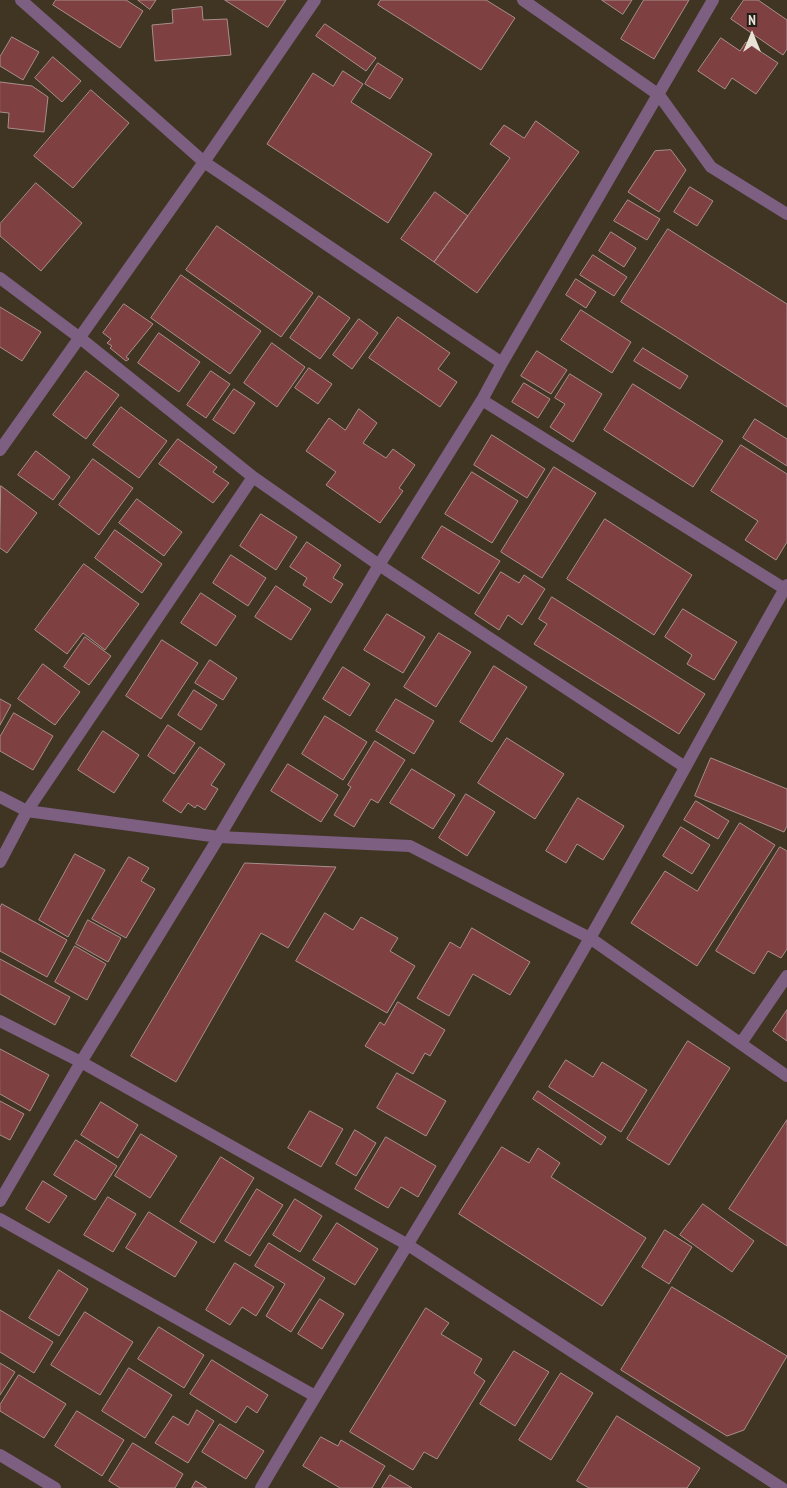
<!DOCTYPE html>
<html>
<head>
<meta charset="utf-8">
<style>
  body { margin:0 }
  #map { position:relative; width:787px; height:1488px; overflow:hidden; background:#403523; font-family:"PT Sans Narrow",sans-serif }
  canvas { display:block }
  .north { position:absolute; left:727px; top:10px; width:50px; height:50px; -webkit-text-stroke:4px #221d15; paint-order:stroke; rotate:0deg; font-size:14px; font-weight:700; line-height:20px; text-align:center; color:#e9e2d7 }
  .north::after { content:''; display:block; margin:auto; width:18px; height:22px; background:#e9e2d7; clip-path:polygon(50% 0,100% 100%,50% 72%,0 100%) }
</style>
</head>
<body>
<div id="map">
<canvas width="787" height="1488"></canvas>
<div class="north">N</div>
</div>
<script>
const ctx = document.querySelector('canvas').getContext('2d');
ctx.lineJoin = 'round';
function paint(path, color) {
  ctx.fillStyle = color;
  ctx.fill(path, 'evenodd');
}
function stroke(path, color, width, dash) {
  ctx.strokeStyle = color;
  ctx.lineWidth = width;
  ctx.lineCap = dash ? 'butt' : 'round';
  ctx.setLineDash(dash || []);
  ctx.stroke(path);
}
const building = new Path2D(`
  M56,0H126L143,11L120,48L53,5Z
  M138,0H156L150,9Z
  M225,0H286L268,27Z
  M381,0H486L515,18L481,70L378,5Z
  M602,0H632L623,14Z
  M644,0H689L654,59L621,39Z
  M744,0H758L787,20V49L783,55L731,19Z
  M202,7L203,20L227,19L231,55L155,61L152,25L173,23L172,10Z
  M325,24L376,58L366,71L316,36Z
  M12,37L39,52L23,80L0,66V57Z
  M721,38L740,51L746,42L778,63L756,94L732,78L725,89L698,71Z
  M53,57L81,81L62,102L35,78Z
  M378,63L403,79L390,99L365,84Z
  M343,71L363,84L351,102L432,154L388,223L267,144L313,73L333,86Z
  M0,82L32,86L48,97L44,132L8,128L9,113L0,112Z
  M91,90L129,123L73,188L34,156Z
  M536,121L579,152L477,293L434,262L510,158L490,144L504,125L524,138Z
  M671,150L686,170L659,212L628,192L655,151Z
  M36,183L82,223L41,271L0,236V224Z
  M690,187L713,201L697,226L674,212Z
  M435,192L468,216L434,262L401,239Z
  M628,200L660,219L647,240L614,221Z
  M217,226L313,293L281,337L186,270Z
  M668,229L787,304V407L621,302Z
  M611,232L636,248L624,267L599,251Z
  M593,255L627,277L614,296L580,275Z
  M181,275L261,331L230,374L151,318Z
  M576,279L596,292L586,308L566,295Z
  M319,296L350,318L320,359L290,338Z
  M124,304L153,324L126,357L129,359L126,361L110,348L112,346L107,343L111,339L103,333Z
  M0,307L41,332L22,361L0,347Z
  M581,310L631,342L612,373L561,340Z
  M398,317L450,353L438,369L457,382L440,407L369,358Z
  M359,319L378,333L352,369L333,355Z
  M159,333L200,362L179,392L138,363Z
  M272,343L305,367L277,407L244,383Z
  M643,348L688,376L680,389L634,361Z
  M537,351L567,370L551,394L521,376Z
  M309,368L332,384L318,404L295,388Z
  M86,371L119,395L86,439L53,415Z
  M211,371L230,384L206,418L187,405Z
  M570,374L602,394L573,442L550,427L565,404L555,398Z
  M524,383L550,399L538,418L512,402Z
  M633,384L723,441L693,487L604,430Z
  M234,389L255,403L234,434L213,420Z
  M121,407L167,441L139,478L93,445Z
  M359,409L377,423L363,443L386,458L393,449L415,465L399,488L403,491L380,523L326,485L336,472L306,451L329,418L345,430Z
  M755,419L787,439V466L743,438Z
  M492,435L545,469L527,498L474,465Z
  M178,439L217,467L213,472L229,483L213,503L159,464Z
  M741,445L787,474V542L776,560L745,540L758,521L711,491Z
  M36,451L70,477L53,500L18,475Z
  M93,459L133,488L99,535L59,505Z
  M554,467L596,493L542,578L501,552Z
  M472,472L518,501L492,543L445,514Z
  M1,486L37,513L7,553L0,548Z
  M137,499L182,532L164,556L119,523Z
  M261,514L297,537L276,570L240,546Z
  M605,519L692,575L654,635L567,579Z
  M442,526L500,561L479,594L422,558Z
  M115,530L162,564L142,593L95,558Z
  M307,542L341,565L333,578L343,584L331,603L303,585L307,578L290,567Z
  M231,555L266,578L248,606L213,583Z
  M84,564L139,604L105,650L83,633L67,654L35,630Z
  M501,572L519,583L524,575L545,589L522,625L508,615L499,630L475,614Z
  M276,586L311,609L291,640L255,617Z
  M201,593L236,616L216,646L181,623Z
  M552,597L705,694L679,734L534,644L547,624L539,619Z
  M683,609L737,642L714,680L687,664L692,655L665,637Z
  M387,614L425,637L403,673L364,650Z
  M439,633L471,652L436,707L404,687Z
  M85,637L111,656L89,685L64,667Z
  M162,640L198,663L161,719L126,696Z
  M210,660L237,678L223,700L195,683Z
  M43,664L80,692L55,725L18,699Z
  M494,666L527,687L492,742L460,722Z
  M343,667L370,684L350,716L323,699Z
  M194,690L217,705L201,730L178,715Z
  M0,699L11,705L0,725Z
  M396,699L434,721L414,754L376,731Z
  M14,713L53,736L33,770L0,751V737Z
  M325,716L367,742L343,780L302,754Z
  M168,725L195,743L174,774L148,756Z
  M103,731L139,755L114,793L78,770Z
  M507,738L564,774L535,819L478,783Z
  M375,741L405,760L378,803L371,799L354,827L334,815L351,787L348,785Z
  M200,747L225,764L211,785L218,789L205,810L197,805L195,808L188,803L181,813L163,801Z
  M711,758L787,789V826L784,832L695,796Z
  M288,764L338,795L321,822L271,791Z
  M412,769L455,795L433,829L390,803Z
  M466,794L495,812L467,856L439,838Z
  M578,798L624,826L603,860L577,844L566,863L546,851Z
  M696,801L729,821L718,839L684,820Z
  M740,823L775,845L697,966L631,923L665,871L697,891Z
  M681,827L710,845L692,874L663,856Z
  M780,847L787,851V949L781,958L768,951L754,974L716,951Z
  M75,854L105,870L68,937L39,920Z
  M129,857L149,868L141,881L155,889L126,938L92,919Z
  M245,863L336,867L288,948L261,933L176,1082L131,1056Z
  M2,904L67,940L47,977L0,951V908Z
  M325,913L353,930L361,917L398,938L390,951L415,966L387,1013L296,961Z
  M88,920L121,938L108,962L76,944Z
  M472,928L530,962L510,995L473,974L449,1016L417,998L450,942L460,948Z
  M75,946L106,964L87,1000L55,982Z
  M0,959L70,997L55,1025L0,994Z
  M398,1002L445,1030L430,1056L425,1053L413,1074L365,1046L380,1022L384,1025Z
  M787,1010V1041L773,1031Z
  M688,1041L730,1068L669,1165L627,1139Z
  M0,1049L49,1075L30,1111L0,1094Z
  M566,1060L593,1077L602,1062L647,1090L621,1132L549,1087Z
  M397,1073L446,1101L426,1136L377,1108Z
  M538,1091L606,1137L601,1145L533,1099Z
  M0,1101L24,1114L10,1140L0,1135Z
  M101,1102L138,1125L118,1158L81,1135Z
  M310,1111L343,1129L321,1167L288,1148Z
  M787,1120V1246L729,1209Z
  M355,1130L376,1143L356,1176L336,1164Z
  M141,1134L177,1156L150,1198L115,1176Z
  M386,1137L436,1166L418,1197L401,1187L388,1208L355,1189Z
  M76,1140L117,1166L95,1200L54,1175Z
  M502,1147L529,1163L538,1148L560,1163L551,1177L646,1238L602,1306L459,1214Z
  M221,1157L254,1178L214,1243L180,1222Z
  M43,1181L67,1196L49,1223L26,1209Z
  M257,1189L283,1205L250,1256L225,1241Z
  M108,1197L136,1214L113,1252L84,1235Z
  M295,1199L322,1216L300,1252L273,1235Z
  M703,1204L754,1241L732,1272L680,1235Z
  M149,1212L197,1242L175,1277L126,1248Z
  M337,1223L378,1249L355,1285L313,1260Z
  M665,1230L692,1247L669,1284L642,1267Z
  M269,1243L325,1278L291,1332L266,1316L285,1284L255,1266Z
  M235,1263L274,1287L256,1316L242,1307L230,1325L206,1310Z
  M59,1270L88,1289L59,1336L29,1318Z
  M672,1287L787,1356L744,1430L727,1436L621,1370Z
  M320,1299L344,1314L322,1349L298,1334Z
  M426,1308L449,1323L441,1334L482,1359L474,1373L485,1381L437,1459L424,1452L413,1470L350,1432Z
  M0,1310L53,1342L34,1373L0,1352Z
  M85,1312L133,1342L100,1395L51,1365Z
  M159,1327L204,1355L184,1388L138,1359Z
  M514,1351L549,1372L515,1426L480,1404Z
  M212,1360L268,1395L257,1413L247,1406L236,1423L190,1394Z
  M0,1363L15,1372L0,1395Z
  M129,1368L172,1395L145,1438L102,1411Z
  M561,1373L593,1393L551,1460L519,1440Z
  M19,1375L66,1404L44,1438L0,1411V1405Z
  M197,1410L214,1421L188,1463L155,1443L173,1416L188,1425Z
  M77,1411L124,1440L102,1476L55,1446Z
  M617,1416L700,1468L687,1488H589L577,1481Z
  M220,1424L264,1451L246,1479L202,1452Z
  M321,1437L338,1446L341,1440L385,1466L372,1488H340L303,1466Z
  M133,1443L183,1474L175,1488H120L109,1481Z
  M390,1475L412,1488H382Z
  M196,1481L207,1488H192Z`);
paint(building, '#7e4041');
stroke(building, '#a98e8d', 1);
stroke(new Path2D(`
  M21,0L204,162L502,363
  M523,0L659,95L711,167L787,214
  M0,278L80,338L253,477L379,565L685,767
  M482,400L785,589
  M0,450L204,162L315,0
  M0,797L27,811L219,837L410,846L590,938L787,1076
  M0,862L27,811L253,477
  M0,1021L81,1062L408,1245L782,1488
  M741,1043L787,976
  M0,1201L81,1062L219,837L379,565L482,400L502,363L713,0
  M0,1219L315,1396
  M0,1455L55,1488
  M261,1488C369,1304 484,1124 590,938C657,821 720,702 787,585`), '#7d5f82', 12);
</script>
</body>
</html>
